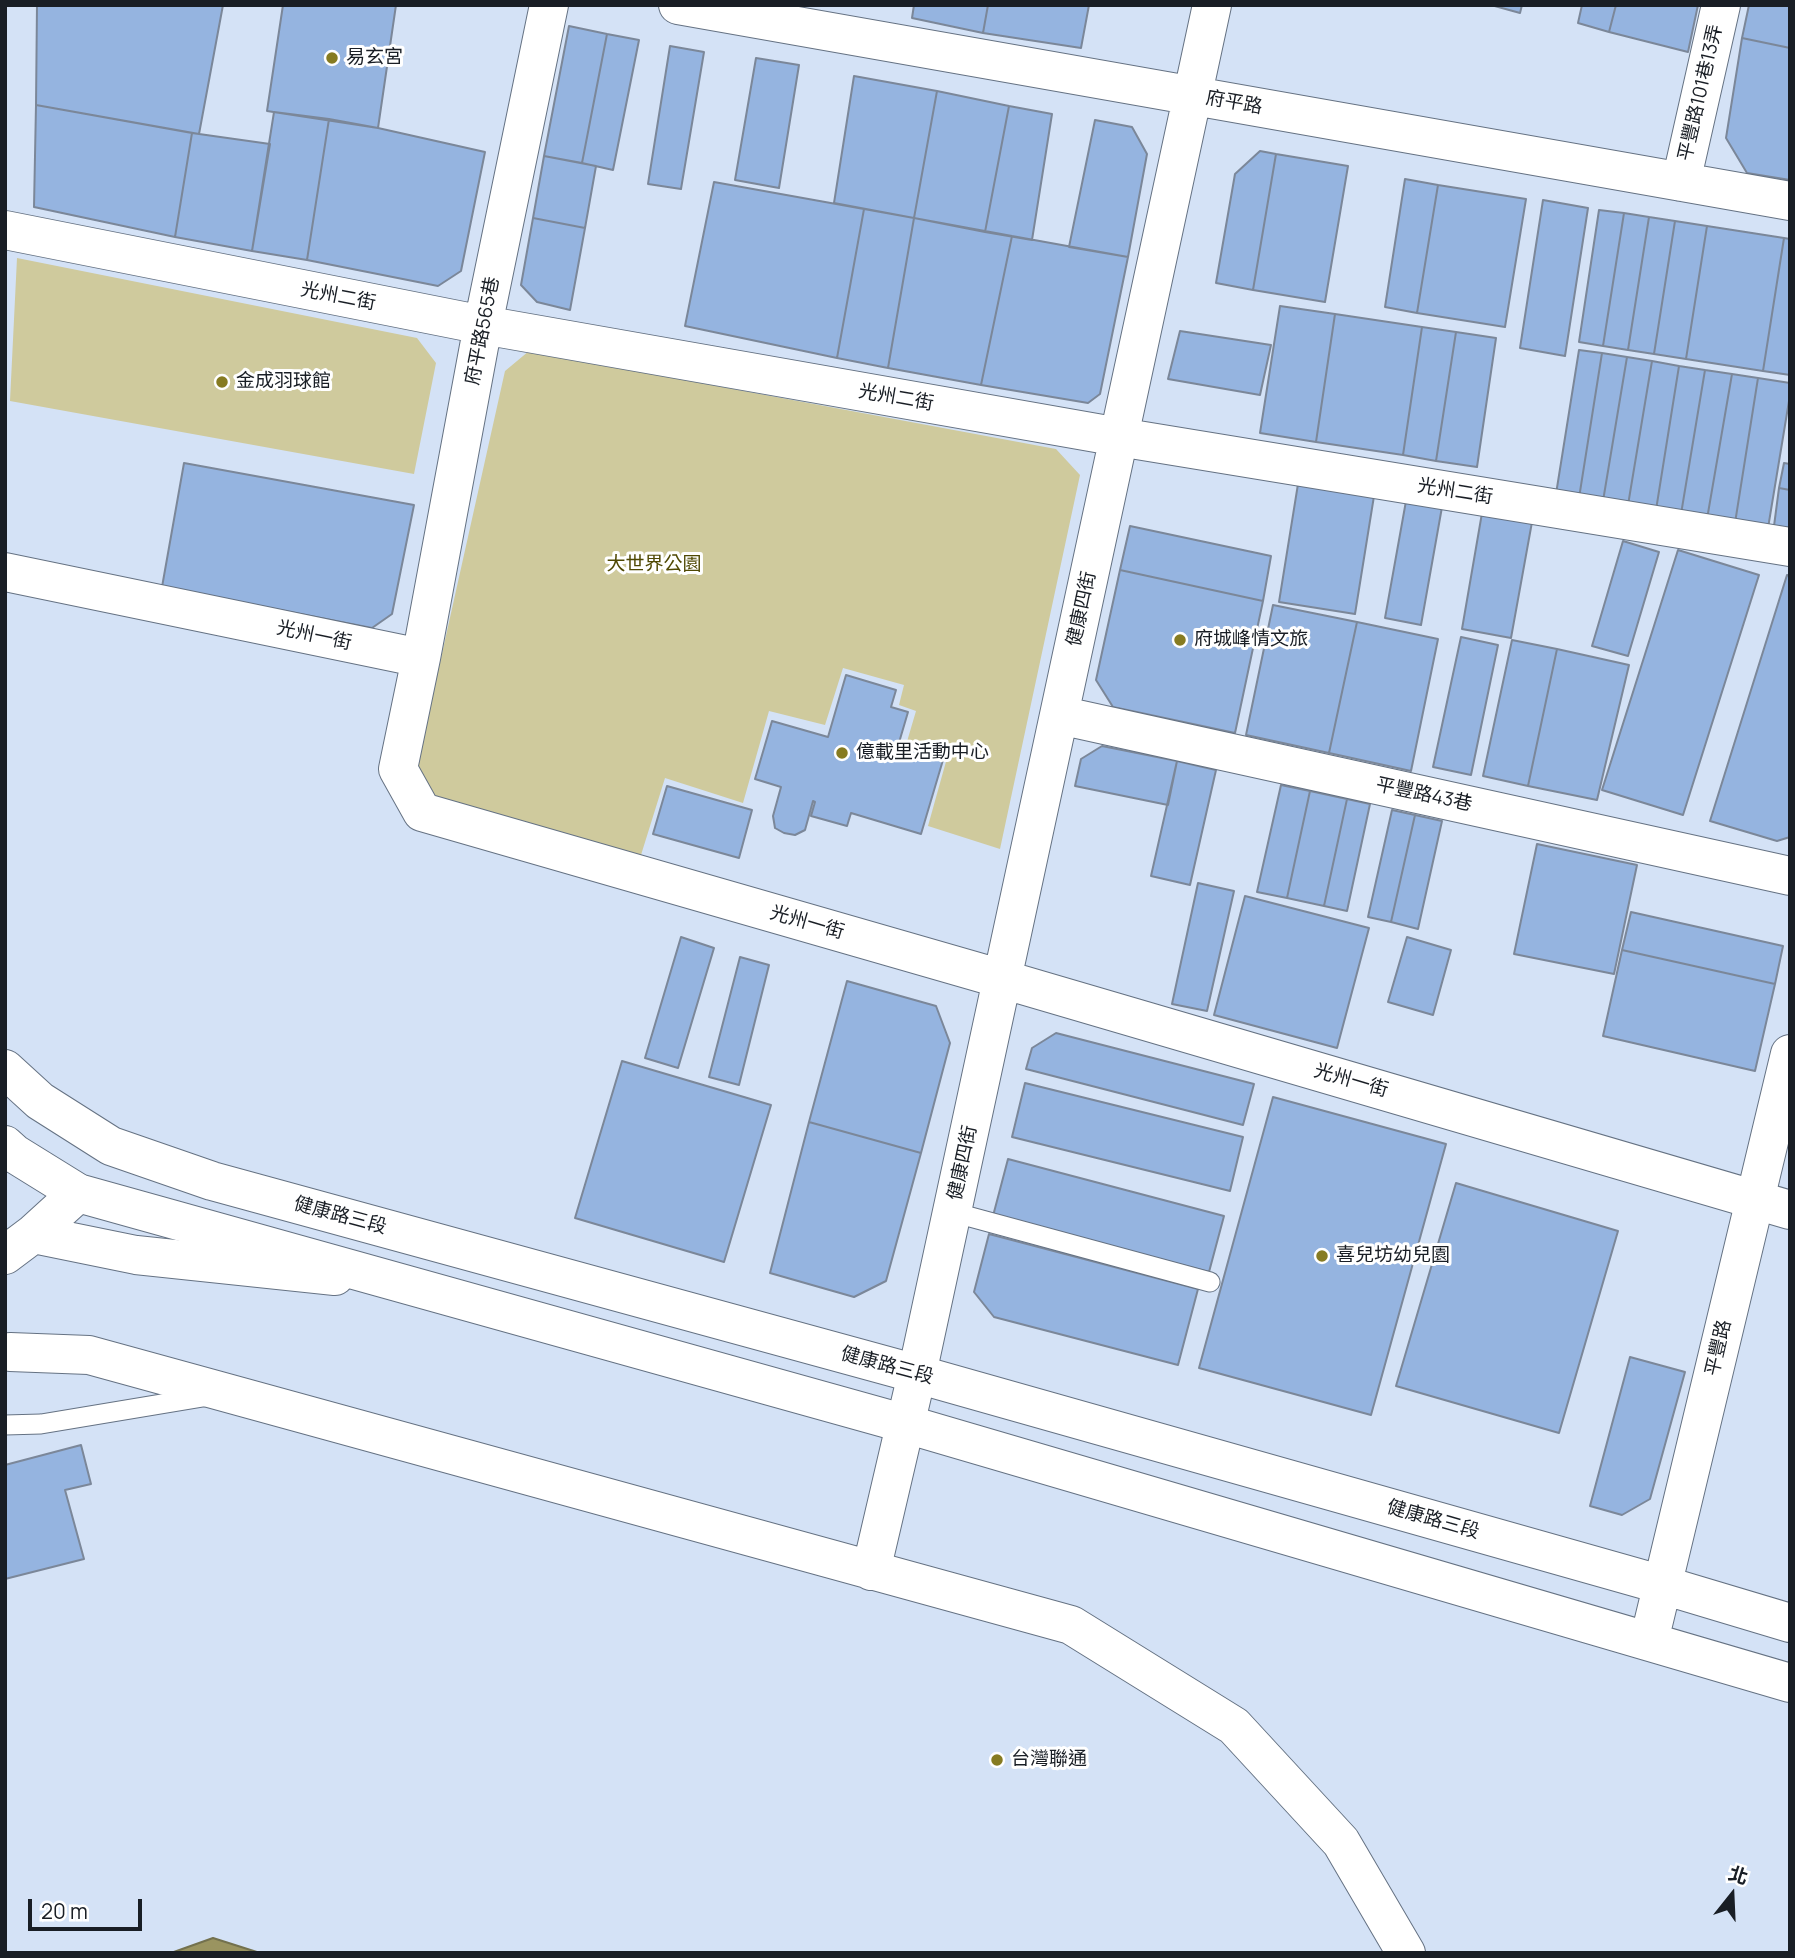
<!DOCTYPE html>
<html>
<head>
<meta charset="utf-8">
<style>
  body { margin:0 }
  #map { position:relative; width:1795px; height:1958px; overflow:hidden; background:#d4e2f6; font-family:Manrope,"Noto Sans TC",sans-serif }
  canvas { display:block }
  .frame { position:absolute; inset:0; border:7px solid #191e25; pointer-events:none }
  .north { position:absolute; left:1697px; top:1860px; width:70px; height:70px; -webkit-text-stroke:5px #fff; paint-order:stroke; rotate:18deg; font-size:19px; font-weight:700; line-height:28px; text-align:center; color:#191e25 }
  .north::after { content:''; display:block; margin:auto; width:24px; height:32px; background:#191e25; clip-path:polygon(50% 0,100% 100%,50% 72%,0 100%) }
  .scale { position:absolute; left:28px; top:1899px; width:114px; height:32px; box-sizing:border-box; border:4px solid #191e25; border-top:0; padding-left:9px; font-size:21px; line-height:24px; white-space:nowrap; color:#191e25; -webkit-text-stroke:5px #fff; paint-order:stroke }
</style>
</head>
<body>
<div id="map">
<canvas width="1795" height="1958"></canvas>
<div class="frame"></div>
<div class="north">北</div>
<div class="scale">20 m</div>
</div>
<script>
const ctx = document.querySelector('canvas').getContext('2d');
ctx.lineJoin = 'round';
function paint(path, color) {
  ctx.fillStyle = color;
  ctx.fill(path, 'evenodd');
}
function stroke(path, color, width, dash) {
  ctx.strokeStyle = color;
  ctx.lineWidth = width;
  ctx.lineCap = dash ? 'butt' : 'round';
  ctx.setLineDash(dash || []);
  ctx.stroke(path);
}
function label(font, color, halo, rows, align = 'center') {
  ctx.font = font + ' Manrope,"Noto Sans TC",sans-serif';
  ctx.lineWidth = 6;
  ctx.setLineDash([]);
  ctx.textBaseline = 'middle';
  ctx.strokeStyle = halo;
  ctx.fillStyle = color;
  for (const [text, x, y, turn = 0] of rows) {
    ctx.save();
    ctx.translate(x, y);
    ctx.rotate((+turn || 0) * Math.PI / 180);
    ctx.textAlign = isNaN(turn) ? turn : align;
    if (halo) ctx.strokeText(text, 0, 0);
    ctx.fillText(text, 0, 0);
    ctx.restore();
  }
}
paint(new Path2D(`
  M17,258L417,338L436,363L414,474L10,401Z
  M529,351L1056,449L1080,475L1000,849L928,826L947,758L906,745L916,711L899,705L904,685L843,668L825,725L769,711L743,803L665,778L641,855L432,796L416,770L505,371Z`), '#cfca9d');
const water = new Path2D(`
  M213,1938L260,1953H171Z`);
paint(water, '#9a9460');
stroke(water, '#73714e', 2);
const building = new Path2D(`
  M37,5H223L199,134L36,105Z
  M283,5H396L378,128L267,111Z
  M914,5H988L983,33L912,18Z
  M988,5H1089L1081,48L983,33Z
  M1491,5H1522L1520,13Z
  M1582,5H1616L1609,32L1578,23Z
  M1616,5H1698L1688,52L1609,32Z
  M1749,5H1790V48L1742,38Z
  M569,26L607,34L582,163L544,156Z
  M607,34L639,40L613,170L582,163Z
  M1742,38L1790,48V180L1747,173L1726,138Z
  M670,46L704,52L681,189L648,184Z
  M756,58L799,65L779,188L735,180Z
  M854,76L937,91L914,218L834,203Z
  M937,91L1009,106L985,232L914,218Z
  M36,105L192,133L175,237L34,207Z
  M1009,106L1052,114L1032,240L985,232Z
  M274,112L329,119L307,260L252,251Z
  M329,119L378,128L485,152L461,271L438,286L307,260Z
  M1095,120L1132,127L1147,154L1128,257L1069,247Z
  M192,133L270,144L252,251L175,237Z
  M1260,151L1276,154L1253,290L1216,283L1235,174Z
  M1276,154L1348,166L1325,302L1253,290Z
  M544,156L596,166L585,228L533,218Z
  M1405,179L1438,185L1417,313L1385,307Z
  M714,182L864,209L837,358L685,326Z
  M1438,185L1526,199L1505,327L1417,313Z
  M1543,200L1588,208L1565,356L1520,348Z
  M864,209L914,218L888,368L837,358Z
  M1599,210L1624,213L1603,346L1579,342Z
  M1624,213L1649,217L1628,350L1603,346Z
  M1649,217L1675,221L1654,354L1628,350Z
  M533,218L585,228L570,310L537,302L521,285Z
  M914,218L1012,236L981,385L888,368Z
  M1675,221L1707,226L1686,359L1654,354Z
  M1707,226L1784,238L1763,371L1686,359Z
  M1012,236L1128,257L1100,394L1088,403L981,385Z
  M1784,238L1790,239V375L1763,371Z
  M1280,306L1335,314L1316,442L1260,433Z
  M1335,314L1422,327L1403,455L1316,442Z
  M1422,327L1456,332L1436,461L1403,455Z
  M1180,331L1271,345L1260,395L1168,379Z
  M1456,332L1496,338L1477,467L1436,461Z
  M1579,350L1602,353L1579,498L1556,494Z
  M1602,353L1627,357L1603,501L1579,498Z
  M1627,357L1652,361L1628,505L1603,501Z
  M1652,361L1679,366L1656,510L1628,505Z
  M1679,366L1705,370L1681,514L1656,510Z
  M1705,370L1732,374L1707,519L1681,514Z
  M1732,374L1758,378L1735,523L1707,519Z
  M1758,378L1790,383V395L1768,528L1735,523Z
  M184,463L414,505L392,614L372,628L162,587Z
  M1784,463L1790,464V490L1779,488Z
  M1298,484L1374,496L1355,614L1279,602Z
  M1779,488L1790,490V528L1774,526Z
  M1406,501L1442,507L1421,625L1385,618Z
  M1482,513L1532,522L1511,638L1462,629Z
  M1130,526L1271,556L1263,601L1120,570Z
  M1623,541L1659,552L1628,656L1592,646Z
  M1678,550L1759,575L1683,815L1602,790Z
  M1120,570L1263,601L1235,733L1113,707L1096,680Z
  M1787,575L1790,576V837L1777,841L1710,821Z
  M1273,605L1357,622L1329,753L1246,735Z
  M1357,622L1438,639L1411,771L1329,753Z
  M1461,637L1498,645L1471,775L1433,767Z
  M1512,640L1557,649L1528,786L1483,776Z
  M1557,649L1629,665L1597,800L1528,786Z
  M846,675L896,690L891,707L908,712L898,746L943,760L921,834L851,813L847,826L811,816L815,802L813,801L805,830L795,835L784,833L775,828L773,816L781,787L755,779L772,721L828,737Z
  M1102,746L1177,761L1168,805L1075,786L1081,759Z
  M1177,761L1216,770L1190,885L1151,876Z
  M1281,785L1310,791L1287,898L1257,892Z
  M667,786L752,810L739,858L653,834Z
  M1310,791L1347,799L1324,906L1287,898Z
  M1347,799L1370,804L1347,911L1324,906Z
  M1392,810L1415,815L1391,922L1368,917Z
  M1415,815L1442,821L1418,929L1391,922Z
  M1537,844L1637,865L1614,974L1514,954Z
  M1198,883L1234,891L1207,1011L1172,1004Z
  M1245,896L1369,928L1337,1048L1214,1015Z
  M1631,912L1783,946L1775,984L1622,950Z
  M681,937L714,948L678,1068L645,1058Z
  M1407,937L1451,950L1433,1015L1388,1002Z
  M1622,950L1775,984L1755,1071L1603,1036Z
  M740,957L769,965L739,1085L709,1077Z
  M847,981L936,1006L950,1043L921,1153L809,1122Z
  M1056,1033L1254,1084L1243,1125L1026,1069L1032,1048Z
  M622,1061L771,1105L724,1262L575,1218Z
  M1025,1083L1243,1137L1230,1191L1012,1137Z
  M1273,1097L1446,1144L1371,1415L1199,1368Z
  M809,1122L921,1153L886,1281L854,1297L770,1273Z
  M1008,1159L1224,1216L1209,1272L993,1216Z
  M1456,1183L1618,1231L1559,1433L1396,1386Z
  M989,1234L1198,1289L1178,1365L994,1317L974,1292Z
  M1630,1357L1685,1372L1650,1499L1622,1515L1590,1506Z
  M81,1445L91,1484L65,1490L84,1559L5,1579V1465Z`);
paint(building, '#95b4e0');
stroke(building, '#7b8799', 2);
const service = new Path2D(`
  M952,1212L1210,1282
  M5,1425L41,1424L209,1396`);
const minor = new Path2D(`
  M678,5L1790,201
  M1681,182L1721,5
  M5,230L483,325L1119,437L1790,547
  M5,572L421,658L398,769L422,812L1002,979L1790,1210
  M421,658L483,325L549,5
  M1059,715L1790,876
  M33,1234L136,1255L335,1276
  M5,1255L33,1234L78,1193
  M10,1352L89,1355L1071,1625L1234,1726L1341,1842L1406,1953
  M871,1571L917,1374L1212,5`);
const tertiary = new Path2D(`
  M5,1069L40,1101L111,1146L212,1181L917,1374L1663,1585L1790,1623
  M5,1145L15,1154L78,1193L906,1424L1790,1683
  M1649,1641L1790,1054`);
stroke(service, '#657283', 21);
stroke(minor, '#657283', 40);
stroke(tertiary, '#657283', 40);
stroke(service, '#fff', 19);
stroke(minor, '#fff', 38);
stroke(tertiary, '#fff', 38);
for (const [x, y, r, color] of [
  [332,58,7,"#867b21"],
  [222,382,7,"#867b21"],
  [1180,640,7,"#867b21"],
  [842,753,7,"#867b21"],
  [1322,1256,7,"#867b21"],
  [997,1760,7,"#867b21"]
]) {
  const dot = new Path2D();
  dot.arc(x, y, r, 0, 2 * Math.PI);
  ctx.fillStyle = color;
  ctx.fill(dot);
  stroke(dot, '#fff', 2.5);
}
label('19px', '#191e25', '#fff', [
  ["易玄宮",346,58],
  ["金成羽球館",236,382],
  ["府城峰情文旅",1194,640],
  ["億載里活動中心",856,753],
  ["喜兒坊幼兒園",1336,1256],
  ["台灣聯通",1011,1760]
], 'left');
label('19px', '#191e25', '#fff', [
  ["平豐路101巷13弄",1701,93,-77],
  ["府平路",1234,103,10],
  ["光州二街",338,297,11],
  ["府平路565巷",483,331,-79],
  ["光州二街",896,398,10],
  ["光州二街",1455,492,9],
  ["健康四街",1082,609,-78],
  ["光州一街",314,636,12],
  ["平豐路43巷",1424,795,12],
  ["光州一街",807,923,16],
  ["光州一街",1351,1081,16],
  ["健康四街",963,1163,-78],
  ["健康路三段",340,1216,15],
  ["平豐路",1719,1348,-77],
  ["健康路三段",887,1366,15],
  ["健康路三段",1433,1520,16]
]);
label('19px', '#4f4803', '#fff', [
  ["大世界公園",654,565]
]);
</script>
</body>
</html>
